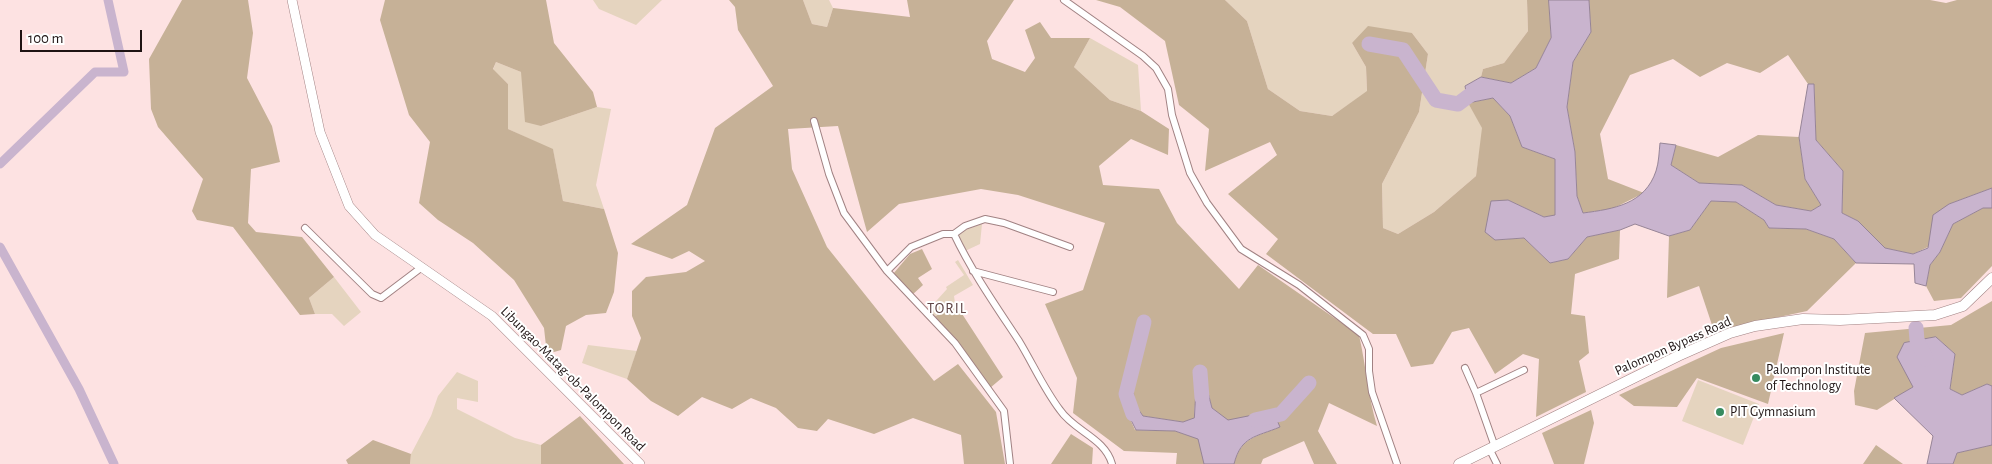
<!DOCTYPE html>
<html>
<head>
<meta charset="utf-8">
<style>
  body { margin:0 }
  #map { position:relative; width:1992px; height:464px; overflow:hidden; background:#fde2e2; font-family:"Alegreya Sans",sans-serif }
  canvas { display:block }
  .scale { position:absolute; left:20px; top:30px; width:122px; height:22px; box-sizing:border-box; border:2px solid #1e1313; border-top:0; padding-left:6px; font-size:15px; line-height:18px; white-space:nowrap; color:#1e1313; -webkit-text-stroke:4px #fff; paint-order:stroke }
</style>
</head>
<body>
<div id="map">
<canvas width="1992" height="464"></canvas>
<div class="scale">100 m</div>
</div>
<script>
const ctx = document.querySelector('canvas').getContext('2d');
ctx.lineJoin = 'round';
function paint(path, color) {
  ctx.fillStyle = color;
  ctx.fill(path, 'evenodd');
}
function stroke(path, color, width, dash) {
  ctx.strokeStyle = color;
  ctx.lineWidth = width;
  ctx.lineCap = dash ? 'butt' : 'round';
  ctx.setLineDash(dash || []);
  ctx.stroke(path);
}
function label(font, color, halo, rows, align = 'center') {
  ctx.font = font + ' "Alegreya Sans",sans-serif';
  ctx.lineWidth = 4;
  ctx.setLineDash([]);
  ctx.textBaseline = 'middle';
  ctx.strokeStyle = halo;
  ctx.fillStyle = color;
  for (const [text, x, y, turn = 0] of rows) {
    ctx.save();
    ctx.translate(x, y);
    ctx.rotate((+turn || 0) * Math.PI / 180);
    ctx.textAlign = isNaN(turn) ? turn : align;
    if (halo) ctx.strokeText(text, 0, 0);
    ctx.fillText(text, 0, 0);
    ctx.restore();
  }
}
paint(new Path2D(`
  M593,0H662L636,25L599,9Z
  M803,0H829L833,8L827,27L812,24Z
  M1225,0H1527L1528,31L1504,63L1483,69L1481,77L1465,86L1468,103L1483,128L1476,176L1434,212L1398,234L1383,228L1382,184L1419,112L1428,54L1412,33L1352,43L1366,67L1367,92L1332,116L1300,111L1268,89L1247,21Z
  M1090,38L1138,65L1141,111L1110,100L1074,67Z
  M496,62L521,72L541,126L597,107L611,109L596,185L604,209L563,201L553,150L508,129V84L493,70Z
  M982,224L980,244L965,251L958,236L960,232Z
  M958,260L973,285L954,296L955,303L933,318L927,311L947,289L946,287L964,275L955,262Z
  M334,277L361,312L344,326L332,314H315L309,298Z
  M588,345L637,351L627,379L582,363Z
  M457,372L478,381V402L457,398V409L515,438L541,445V464H410L411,454L431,416L438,396Z
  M1698,380L1759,404L1743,445L1682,421Z`), '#e5d4bf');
paint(new Path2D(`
  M182,0H248L253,33L247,78L272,126L280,162L251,169L248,223L256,232L302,237L334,277L309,298L315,314L300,315L233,227L197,220L192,211L203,179L158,127L151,109L149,59Z
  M385,0H546L554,43L593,92L597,107L541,126L525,122L521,72L496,62L493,69L508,84V129L553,149L563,201L604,209L618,253L614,292L606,313L586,315L566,326L561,350L554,352L546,346L544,328L514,280L473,243L438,220L419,203L430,142L409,115L380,20Z
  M729,0H803L812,24L827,27L833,8L910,17L907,0H1014L987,41L992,59L1025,72L1035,58L1025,30L1040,22L1051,38H1090L1074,67L1110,100L1141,111L1169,129L1168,155L1131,139L1099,166L1103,185L1159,189L1177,223L1239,289L1258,265L1359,335C1366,366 1368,396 1377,426L1329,403L1318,431L1337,464H1314L1304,441L1263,459L1261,464H1234C1241,437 1256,437 1280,427L1228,421L1212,408L1204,377H1197L1194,419L1183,422L1143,416L1134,403L1133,381L1127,380V412L1135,430L1175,431L1199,439L1204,461V464H1176L1177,453L1124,451L1073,413L1077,378L1045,304L1083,290L1105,223L1018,195L981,189L899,204L867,232L838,126L788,129L792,169L827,247L934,381L958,364L996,412L1005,464H964L961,435L913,418L874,434L828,419L817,431L798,428L776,408L751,398L732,409L702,397L678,416L651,401L627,379L641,338L632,316V291L646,277L686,272L705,261L689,251L672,259L631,244L687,205L715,128L773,86L738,30L735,7Z
  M1096,0H1225L1247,21L1268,89L1300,111L1332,116L1367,91L1366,67L1352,43L1368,26L1412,33L1428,54L1419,112L1382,184L1383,228L1398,234L1434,212L1476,176L1482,128L1468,103L1493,98L1510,116L1522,147L1555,159V216L1544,217L1508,200L1495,240L1524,238L1550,263L1568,259L1587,237L1620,230L1619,259L1575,274L1571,314L1585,316L1589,353L1579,361L1586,392L1536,417L1539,359L1523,354L1495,374L1469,328L1452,332L1433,364L1411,367L1396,334H1373L1266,254L1278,239L1228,194L1277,155L1270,142L1205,171L1209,129L1179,105L1165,41L1120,7Z
  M1527,0H1549L1551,38L1536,68L1511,83L1481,77L1483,69L1504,63L1528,31Z
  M1589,0H1930L1946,3L1957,0H1992V188L1949,204L1928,247L1913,254L1885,248L1858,221L1842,213L1843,171L1816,140L1814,85L1808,84L1788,55L1760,73L1727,63L1700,77L1673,59L1630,75L1600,134L1608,179L1644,193L1612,209L1583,213L1577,196L1575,152L1567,107L1573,62L1591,32Z
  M1758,135L1799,137L1805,179L1821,205L1811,211L1776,205L1742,185L1699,183L1671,165L1676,145L1718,157Z
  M1711,201L1736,202L1764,220L1769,228L1806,229L1834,239L1856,263L1807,311L1714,331L1699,286L1667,298L1669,236L1690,230Z
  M1983,208H1992V266L1961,298L1934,301L1926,286L1930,265L1940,252L1953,224Z
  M922,249L932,269L918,278L923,285L911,296L893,274L910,254Z
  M1992,301V386L1987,384L1962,395L1950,389L1955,354L1936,337L1904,343L1913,387L1877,410L1855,405L1854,391L1865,333L1951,325Z
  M955,303L1003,377L990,388L933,318Z
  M1784,333L1768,404L1697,378L1677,407L1634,406L1619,395L1721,348Z
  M1591,410L1594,423L1584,464H1554L1542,433Z
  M580,416L624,464H541V445Z
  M1071,434L1093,448L1092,464H1051Z
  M373,440L411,454L410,464H348L346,460Z
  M1876,445L1903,464H1863Z
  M1992,445V464H1953L1957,453Z`), '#c6b197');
const water = new Path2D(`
  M1549,0H1589L1591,32L1573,62L1567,107L1575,152L1577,196L1583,213C1614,209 1645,204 1656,171C1659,162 1659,152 1660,143L1676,145L1671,165L1699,183L1742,185L1776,205L1811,211L1821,205L1805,179L1799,137L1808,84H1814L1816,140L1843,171L1842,213L1858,221L1885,248L1913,254L1928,248L1933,215L1949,204L1992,188V208H1983L1953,224L1940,252L1930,265L1926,286L1915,283L1914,264L1856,263L1834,239L1806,229L1769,228L1764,220L1736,202L1711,201L1690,230L1669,236L1635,224L1620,230L1587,237L1568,259L1550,263L1524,238L1495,240L1485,232L1491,201L1508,200L1544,217L1555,215V159L1522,147L1510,116L1493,98L1468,103L1465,86L1481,77L1511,83L1536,68L1551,38Z
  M1936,337L1955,354L1950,389L1962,395L1987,384L1992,386V445L1957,453L1953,464H1927L1933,436L1894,398L1913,387L1897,357L1904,343Z
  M1197,377H1204L1212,408L1228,420L1273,411L1280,427C1256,437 1241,436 1234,464H1204L1198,439L1175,431L1136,430L1127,412L1126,380L1133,381L1134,403L1143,416L1183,422L1194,418Z`);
paint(water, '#c9b4ce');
stroke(water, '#968496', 1);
stroke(new Path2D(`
  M0,164L95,72H124L108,0
  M0,247L79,389L114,464`), '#c9b4ce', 9);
stroke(new Path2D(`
  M1369,44L1403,50L1436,100L1458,104L1482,86
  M1916,328L1917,340L1926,359
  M1200,372L1202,398
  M1133,414L1126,394L1144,322
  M1255,420L1281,414L1309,383`), '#c9b4ce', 15);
const street = new Path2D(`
  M1064,0L1143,56L1156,68L1168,89L1172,115L1190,173L1207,203L1241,249L1299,285L1363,335L1369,349V371L1372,392L1397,464
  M814,121L829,174L844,213L887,271L955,343L1004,411L1010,464
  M305,228L372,294L381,298L422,267
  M954,234C972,272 996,306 1019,341C1033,364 1044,389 1060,410C1074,431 1105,438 1112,464
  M887,271L911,247L943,234H954L965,226L985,219L1004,223L1070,247
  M973,271L1053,292
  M1465,368L1476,393L1495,447
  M1476,393L1524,370
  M1490,450L1497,464`);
const secondary = new Path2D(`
  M292,0L320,132L349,206L375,235L492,316L640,464`);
const primary = new Path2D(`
  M1459,464L1678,356L1730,333L1755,326L1803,319L1840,320L1935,315L1963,306L1992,278`);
stroke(street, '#a18283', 8);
stroke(secondary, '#a18283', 10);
stroke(primary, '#a18283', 11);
stroke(street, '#fff', 6);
stroke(secondary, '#fff', 9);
stroke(primary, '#fff', 10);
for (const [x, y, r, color] of [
  [1756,378,5,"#368b5f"],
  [1720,412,5,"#368b5f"]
]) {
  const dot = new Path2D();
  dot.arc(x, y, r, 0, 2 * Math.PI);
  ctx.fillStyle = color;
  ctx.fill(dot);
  stroke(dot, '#fff', 2);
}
label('14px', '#1e1313', '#fff', [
  ["Palompon Bypass Road",1673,346,-24],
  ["Libungao-Matag-ob-Palompon Road",573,379,45]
]);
label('14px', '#1e1313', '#fff', [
  ["Palompon Institute",1766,370],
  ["of Technology",1766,386],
  ["PIT Gymnasium",1730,412]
], 'left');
ctx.letterSpacing = '1px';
label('15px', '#604545', '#fff', [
  ["TORIL",947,308]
]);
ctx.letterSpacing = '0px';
</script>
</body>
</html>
